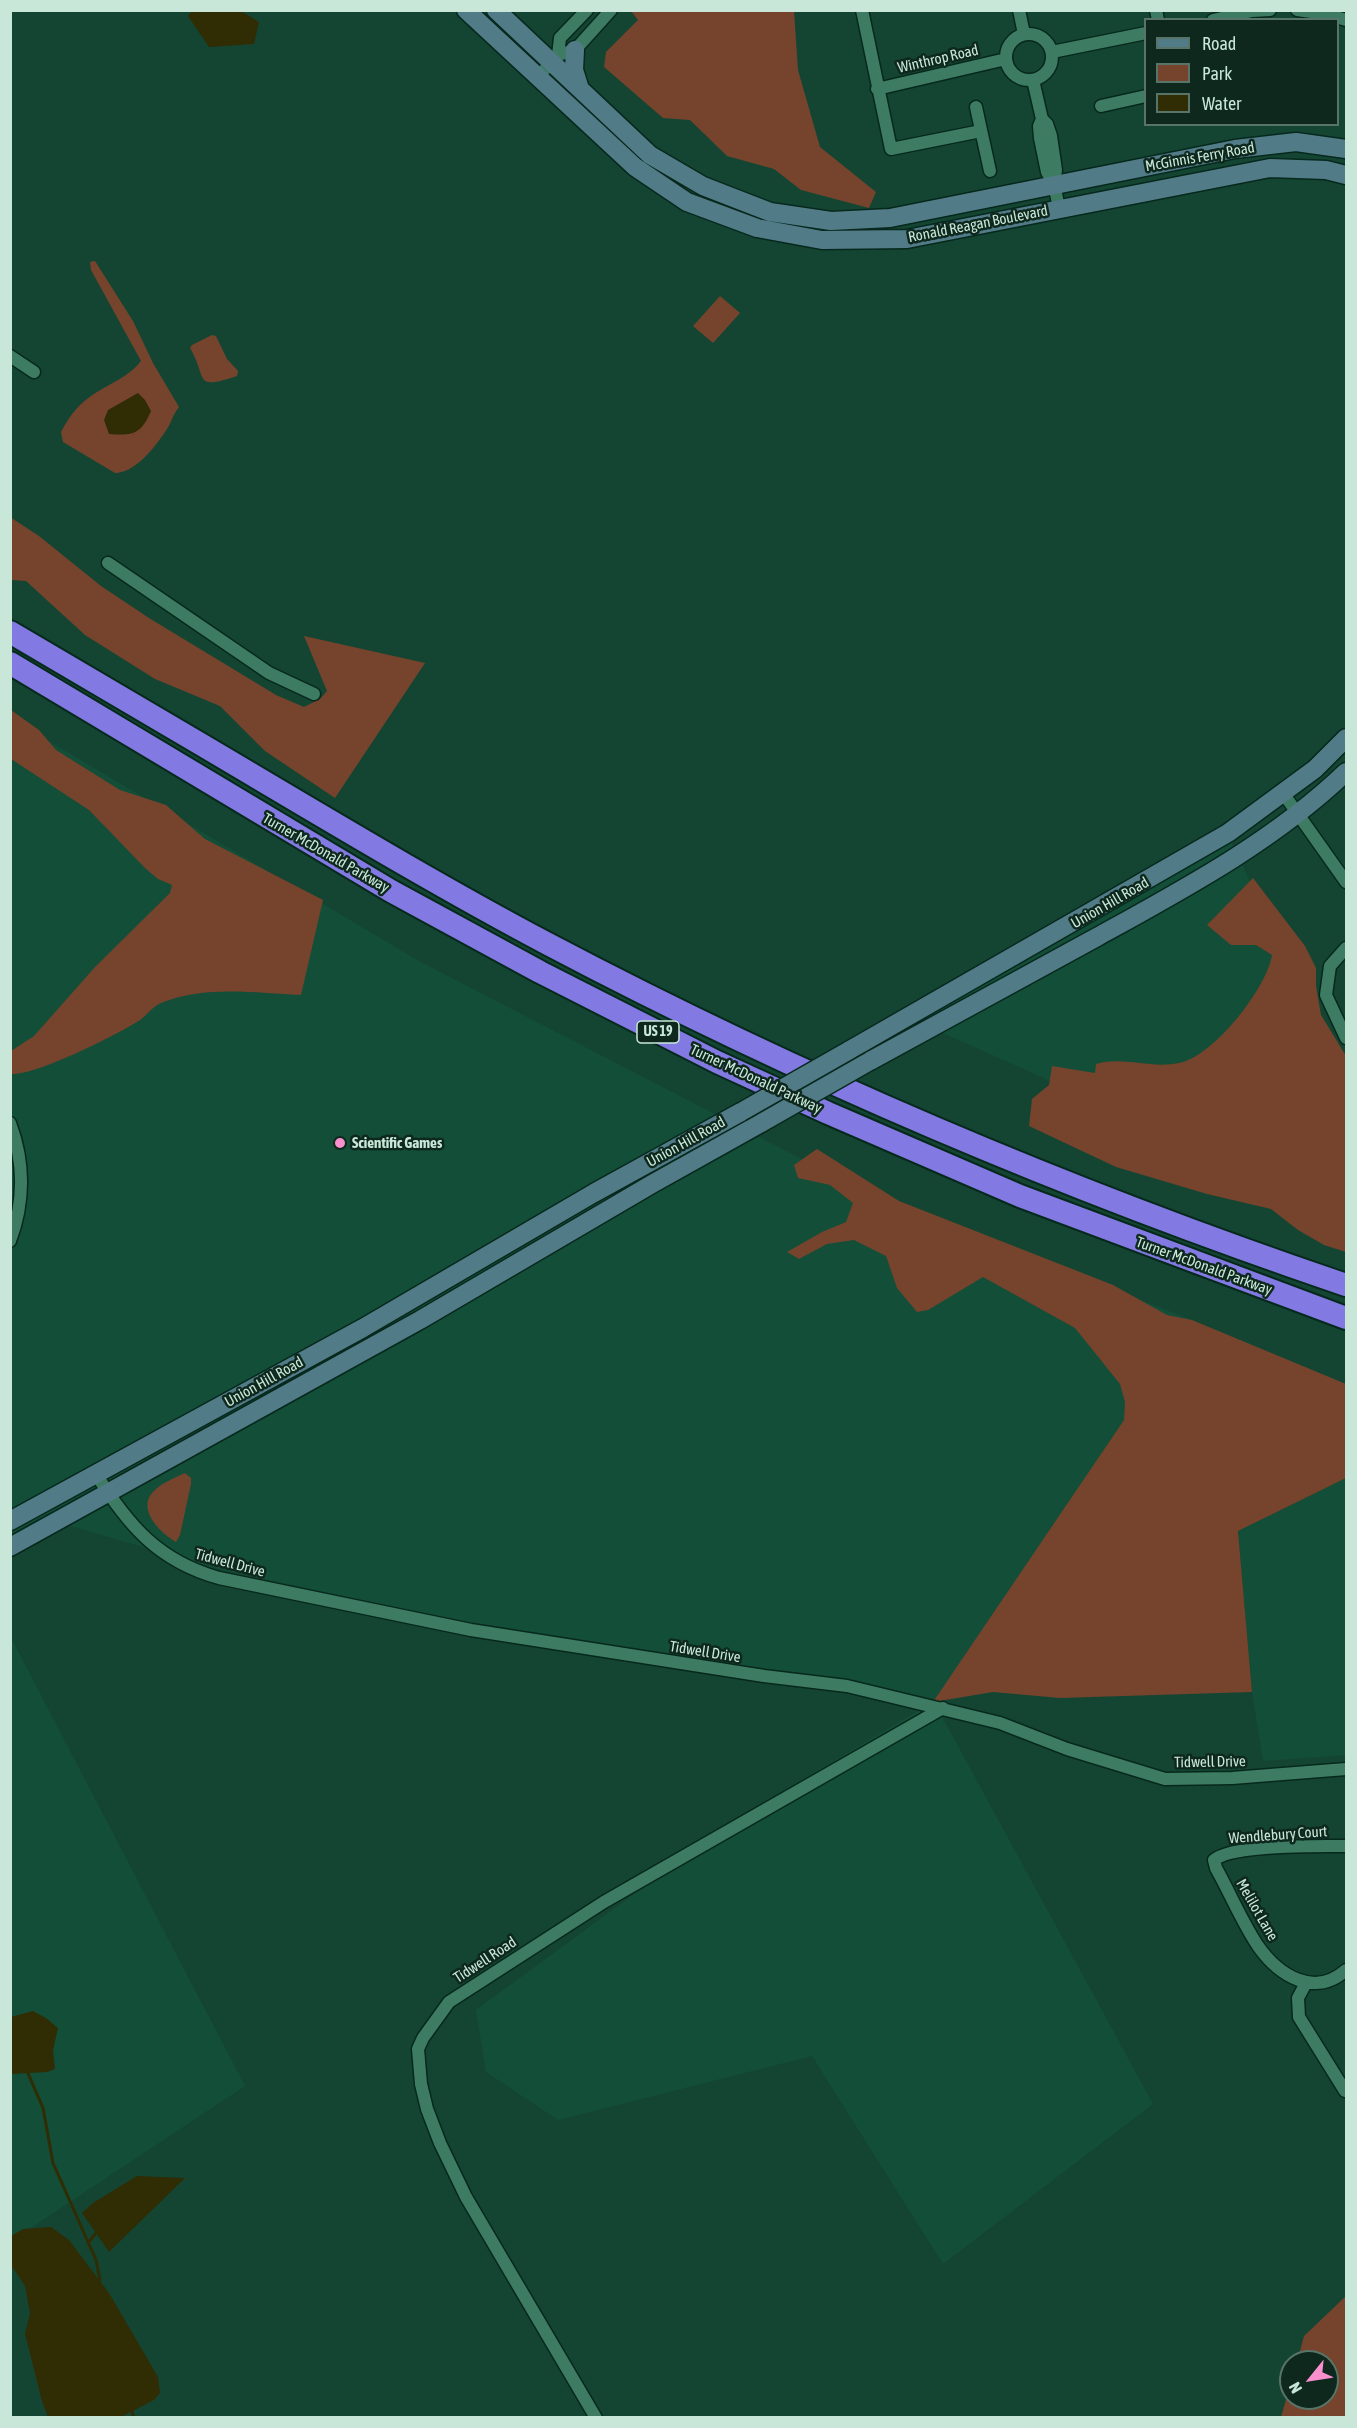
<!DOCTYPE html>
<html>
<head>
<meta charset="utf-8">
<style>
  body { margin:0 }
  #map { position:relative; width:1357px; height:2428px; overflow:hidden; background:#144533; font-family:"Asap Condensed",sans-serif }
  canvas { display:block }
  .frame { position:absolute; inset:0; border:12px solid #c8e7d8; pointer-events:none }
  .legend { position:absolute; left:1144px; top:18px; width:195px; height:108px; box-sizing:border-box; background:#0e281e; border:2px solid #587468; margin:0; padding:8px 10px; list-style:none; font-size:18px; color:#c8e7d8 }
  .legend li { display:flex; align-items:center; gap:12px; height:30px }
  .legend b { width:30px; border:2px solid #587468 }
  .north { position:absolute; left:1279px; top:2350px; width:60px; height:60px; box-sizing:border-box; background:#0e281e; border:2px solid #587468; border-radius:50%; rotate:240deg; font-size:16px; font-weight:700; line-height:24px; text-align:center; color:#c8e7d8 }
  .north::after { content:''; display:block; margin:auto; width:21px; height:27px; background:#f790cd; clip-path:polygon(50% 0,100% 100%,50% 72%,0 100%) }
</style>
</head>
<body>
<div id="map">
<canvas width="1357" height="2428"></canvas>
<div class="frame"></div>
<ul class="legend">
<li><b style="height:8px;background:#527b88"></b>Road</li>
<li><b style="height:16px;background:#76432c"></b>Park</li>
<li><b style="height:16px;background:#302c04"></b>Water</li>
</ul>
<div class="north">N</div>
</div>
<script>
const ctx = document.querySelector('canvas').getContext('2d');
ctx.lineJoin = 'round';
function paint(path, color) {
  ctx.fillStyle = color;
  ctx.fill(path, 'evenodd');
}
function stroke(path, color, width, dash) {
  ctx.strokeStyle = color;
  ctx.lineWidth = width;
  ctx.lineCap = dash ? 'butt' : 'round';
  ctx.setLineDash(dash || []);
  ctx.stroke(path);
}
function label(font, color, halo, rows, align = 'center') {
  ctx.font = font + ' "Asap Condensed",sans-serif';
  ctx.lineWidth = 5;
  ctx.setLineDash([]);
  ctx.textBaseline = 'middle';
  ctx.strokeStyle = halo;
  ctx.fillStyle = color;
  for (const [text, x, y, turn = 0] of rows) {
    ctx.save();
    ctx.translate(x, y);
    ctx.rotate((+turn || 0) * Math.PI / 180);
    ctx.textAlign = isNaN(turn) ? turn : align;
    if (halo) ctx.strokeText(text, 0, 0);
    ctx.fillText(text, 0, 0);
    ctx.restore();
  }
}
paint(new Path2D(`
  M10,718L419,961L875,1197L1192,1320L934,1702L1153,2104L943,2264L812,2056L558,2120L486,2072L476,2010L739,1817L933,1702L554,1642L219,1569L46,1519L11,1540Z
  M1230,840L1303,991L1169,1134L907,1017Z
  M1346,1478V1755L1263,1761L1252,1692L1238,1531Z
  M10,1636L245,2086L11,2241H10Z`), '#134e38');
paint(new Path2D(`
  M631,11H794L798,70L820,147L876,192L869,208L801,190L774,169L727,156L690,120L663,118L604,67L606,52L638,20Z
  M95,261L133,321L153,363L179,407C172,416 171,424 165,432C155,447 135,473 115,473L63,442L61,432C68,419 75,408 87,399C105,385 127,379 141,361L91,270L90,262Z
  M720,296L740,313L713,343L693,326Z
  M212,335L216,336L227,359L238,371L237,376C192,391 208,378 190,348L192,345Z
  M10,517L39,536L101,586L149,618L276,695L304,707L320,699L327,691L304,636L425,663L335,798L265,751L220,706L155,679L85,635L26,581L11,580Z
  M11,710L39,730L56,750L120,790L166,805L205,839L323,900L301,995C256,993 204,985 161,1003C153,1006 147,1015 140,1020C117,1035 35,1076 11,1074V1051L34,1036L95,967L170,893L172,885L158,879L145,868L89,810L11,759Z
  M1253,878L1305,946L1316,968V986L1321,1015L1346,1056V1252L1324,1245L1298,1230L1271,1209L1207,1194L1116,1167L1029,1126L1032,1099L1049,1085L1052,1066L1095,1073L1096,1064C1124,1056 1150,1069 1179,1063C1213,1057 1267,988 1272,955L1256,945H1231L1207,925Z
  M817,1149L899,1201L1113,1285L1167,1315L1192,1320L1346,1384V1478L1238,1531L1252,1692L1060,1698L993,1692L933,1702L1124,1420L1125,1402L1120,1384L1075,1328L983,1277L928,1310L917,1312L897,1288L886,1256L854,1240L827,1244L799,1259L787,1252L822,1232L846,1222L853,1203L830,1185L798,1178L794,1165Z
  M185,1473L191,1478V1484L180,1535L176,1542C159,1532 134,1507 156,1489C164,1482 176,1477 185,1473Z
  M1346,2296V2417H1281L1291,2382V2398H1327V2362H1297L1304,2336Z`), '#76432c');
paint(new Path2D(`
  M192,11H241L259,22L254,44L209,47L188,16Z
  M138,393L145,400L151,411C141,434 134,436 109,434L104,420L108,410Z
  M33,2011L46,2018L58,2028L53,2050L55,2069L47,2072L11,2074V2017Z
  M137,2176L185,2178L109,2252L82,2213L93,2203Z
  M51,2227L69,2240L109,2293L158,2377L160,2393L154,2400L121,2417H48L42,2401L25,2334L30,2313L25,2286L11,2265V2236L23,2229Z`), '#302c04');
stroke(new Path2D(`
  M27,2071L43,2108L53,2163L96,2260L100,2280
  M88,2243L96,2233
  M132,2412L134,2418`), '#302c04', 3);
const street = new Path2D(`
  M862,10L891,149L981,131
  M1019,10L1024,34
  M1156,10L1158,20
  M1297,10L1326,14L1346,20
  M1213,20L1252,11L1270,10
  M1006 57a23 23 0 1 1 46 0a23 23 0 1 1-46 0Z
  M1052,52L1146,33
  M558,55L560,38L587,10
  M537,78L558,55L575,50L611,10
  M1033,80L1042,119L1047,124L1051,136L1056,170L1054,184
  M877,89L1006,59
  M1101,106L1146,96
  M976,107L990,171
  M1042,119L1039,126L1040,138L1047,172L1054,184L1059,208
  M10,356L34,372
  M108,563L269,673L314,694
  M1283,793L1346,882
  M1346,948L1330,966L1326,995L1346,1038
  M10,1123C25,1163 25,1201 10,1241
  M96,1474C128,1525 158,1561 219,1578L471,1630L764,1676L847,1686L1000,1723L1067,1749L1165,1779L1232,1778L1346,1769
  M1346,1846C1319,1846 1233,1844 1214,1860L1216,1868C1230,1893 1242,1922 1258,1946C1279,1976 1315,1998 1346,1970
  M1306,1983L1298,1998L1299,2017L1345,2091L1346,2090
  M596,2418L466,2197L440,2143L427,2109L421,2084L418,2049L423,2038L449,2002L604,1902L943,1708`);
const secondary = new Path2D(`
  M466,10L635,167L687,202L757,228L822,240L907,239L1270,168L1326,170L1346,175
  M496,10L650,155L703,186L770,212L831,221L890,218L1235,149L1296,142L1346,149
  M575,50L574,70L580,89
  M848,1051L1228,833L1315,769L1346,738
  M870,1061C946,1020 1021,978 1097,937C1184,889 1274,841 1346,772
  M10,1521L363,1328L594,1193L741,1112
  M10,1547L420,1320L652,1184L763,1122`);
const highway = new Path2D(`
  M10,632C72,669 135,705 197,742C314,811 429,881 548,944C804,1079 1072,1192 1346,1285
  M10,663L391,891L540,972L717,1062L828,1113L1020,1196L1346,1318`);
stroke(street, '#07291d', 15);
stroke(secondary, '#07291d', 21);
stroke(highway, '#07291d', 26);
stroke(street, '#3d7c62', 12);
stroke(secondary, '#527b88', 18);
stroke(highway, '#827ae2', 22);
const secondaryBridge = new Path2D(`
  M741,1112L848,1051
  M763,1122L870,1061`);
stroke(secondaryBridge, '#07291d', 21, []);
stroke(secondaryBridge, '#527b88', 18);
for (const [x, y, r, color] of [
  [340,1143,6,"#f790cd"]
]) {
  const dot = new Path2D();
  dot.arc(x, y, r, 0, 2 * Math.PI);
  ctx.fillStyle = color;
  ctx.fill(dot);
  stroke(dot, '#0e281e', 2);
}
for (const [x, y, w] of [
  [658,1032,42]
]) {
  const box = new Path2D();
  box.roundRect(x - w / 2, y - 11, w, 22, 4.5);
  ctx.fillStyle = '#0e281e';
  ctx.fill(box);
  stroke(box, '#c8e7d8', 1.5);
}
label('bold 14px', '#c8e7d8', null, [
  ["US 19",658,1032]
]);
label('15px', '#c8e7d8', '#0e281e', [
  ["Winthrop Road",938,59,-13],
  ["McGinnis Ferry Road",1200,157,-10],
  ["Ronald Reagan Boulevard",978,224,-11],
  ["Turner McDonald Parkway",326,853,30],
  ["Union Hill Road",1110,903,-30],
  ["Turner McDonald Parkway",756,1079,25],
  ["Union Hill Road",686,1142,-29],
  ["Turner McDonald Parkway",1204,1266,20],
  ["Union Hill Road",264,1382,-29],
  ["Tidwell Drive",230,1563,15],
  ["Tidwell Drive",705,1652,9],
  ["Tidwell Drive",1210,1762,-1],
  ["Wendlebury Court",1278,1835,-4],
  ["Melilot Lane",1257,1910,60],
  ["Tidwell Road",485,1960,-33]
]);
label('bold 15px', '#c8e7d8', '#0e281e', [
  ["Scientific Games",352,1143]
], 'left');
</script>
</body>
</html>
